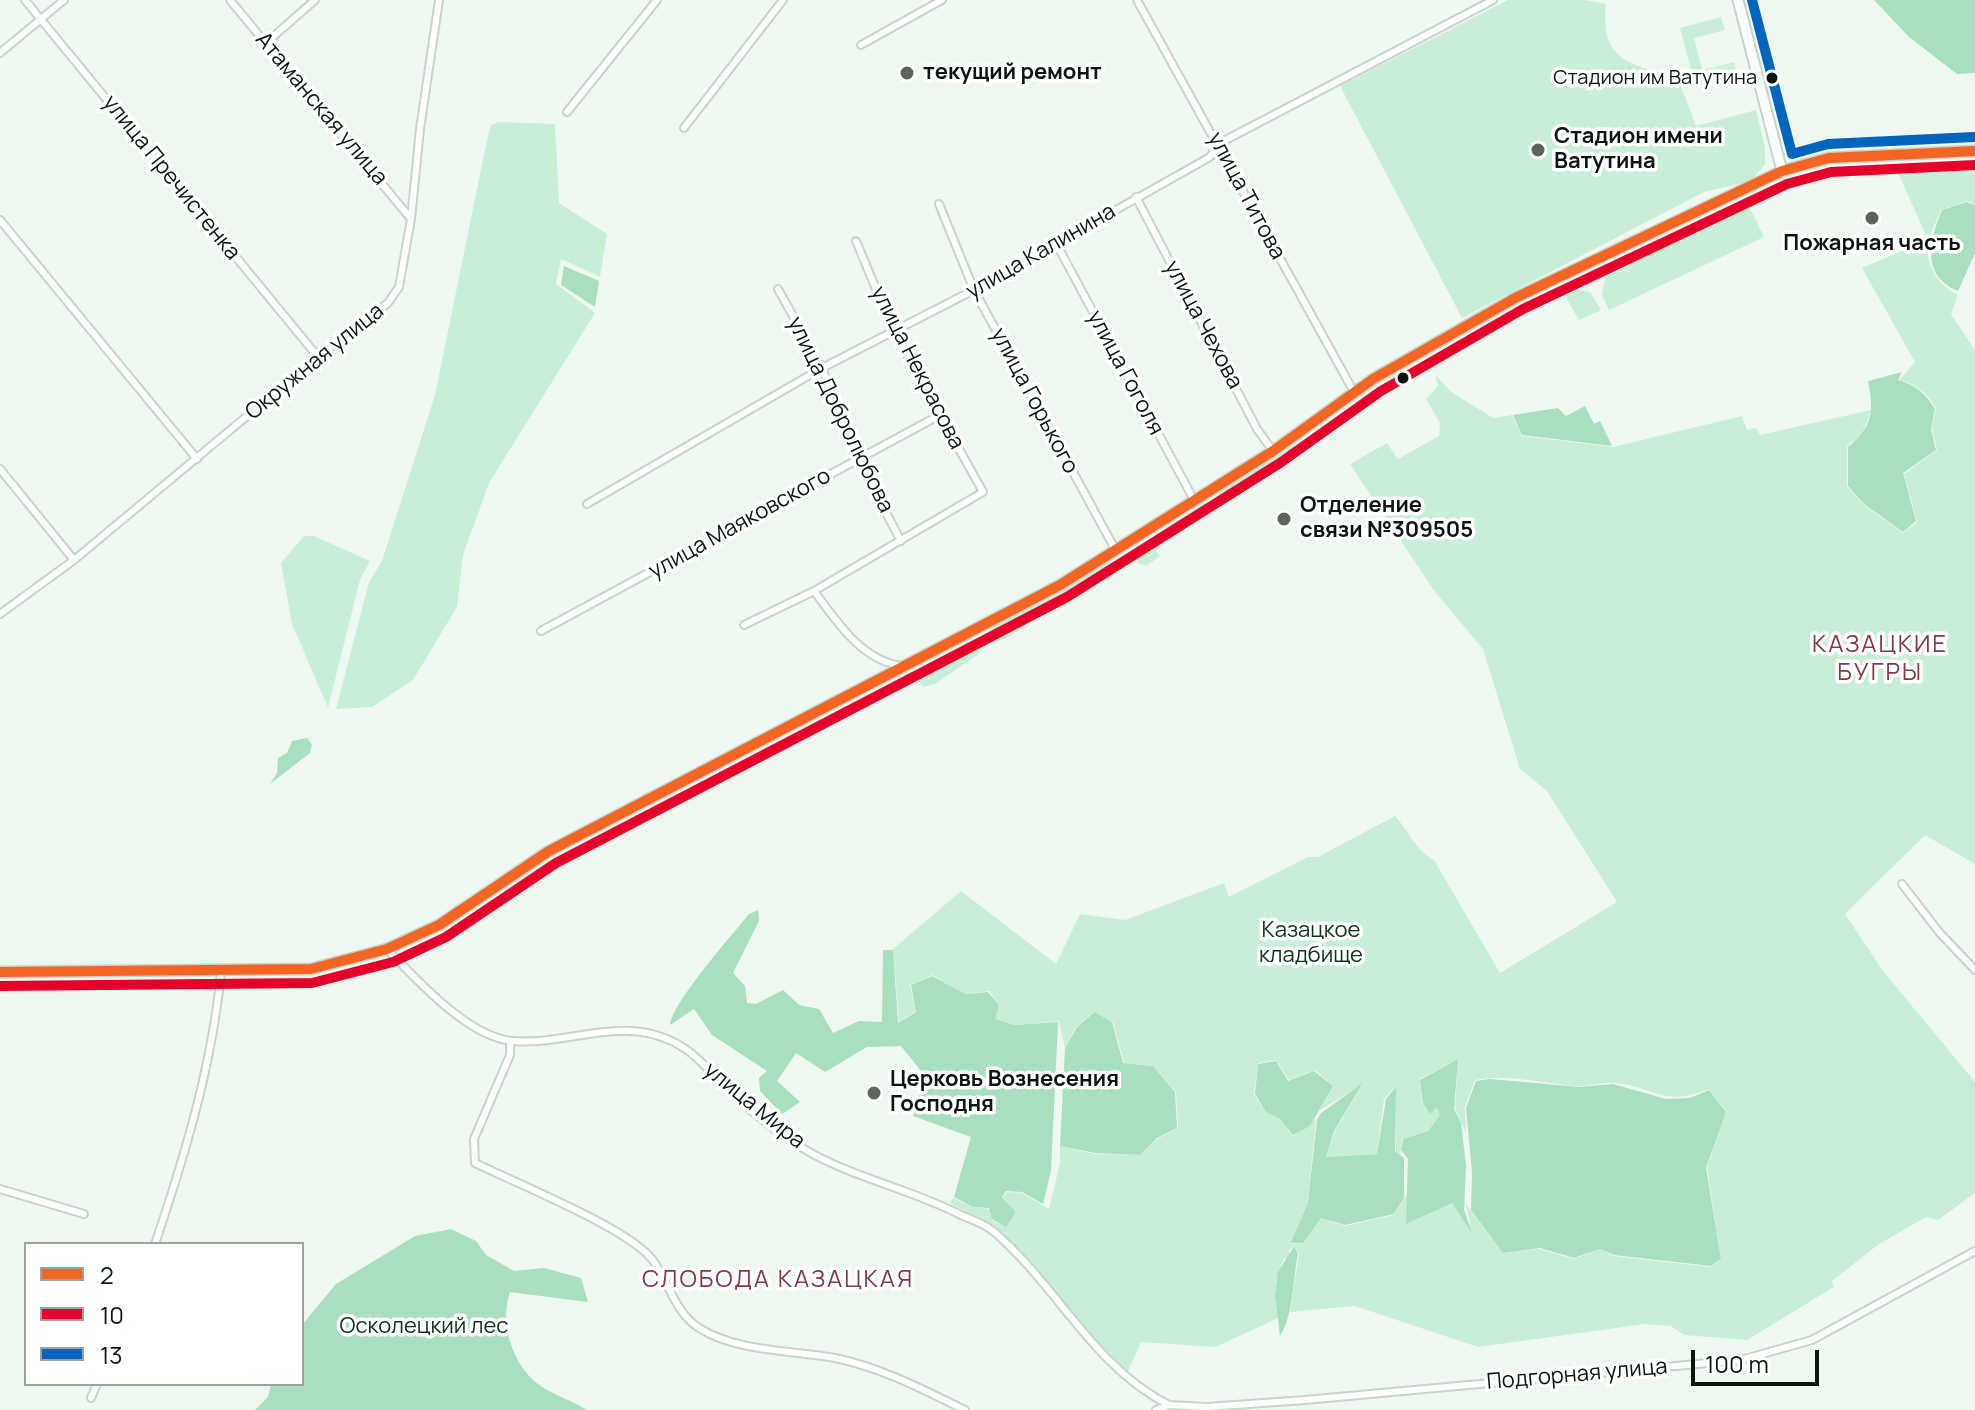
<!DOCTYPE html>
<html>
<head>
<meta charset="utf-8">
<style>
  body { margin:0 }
  #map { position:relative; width:1975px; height:1410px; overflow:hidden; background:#eef8f1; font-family:Manrope,sans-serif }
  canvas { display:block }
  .legend { position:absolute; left:24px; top:1242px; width:280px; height:144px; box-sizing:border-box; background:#fff; border:2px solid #9da29f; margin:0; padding:10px 14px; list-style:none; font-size:24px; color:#0a160f }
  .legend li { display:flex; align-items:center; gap:16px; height:40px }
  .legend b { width:40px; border:2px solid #9da29f }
  .scale { position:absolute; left:1691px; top:1350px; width:128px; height:36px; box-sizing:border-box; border:4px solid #0a160f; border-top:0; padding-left:10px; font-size:24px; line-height:28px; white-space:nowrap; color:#0a160f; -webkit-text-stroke:6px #fff; paint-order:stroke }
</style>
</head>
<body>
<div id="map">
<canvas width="1975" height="1410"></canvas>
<ul class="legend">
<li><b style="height:10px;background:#f26522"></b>2</li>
<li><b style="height:10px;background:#e4002b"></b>10</li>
<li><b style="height:10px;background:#0065bd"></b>13</li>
</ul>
<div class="scale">100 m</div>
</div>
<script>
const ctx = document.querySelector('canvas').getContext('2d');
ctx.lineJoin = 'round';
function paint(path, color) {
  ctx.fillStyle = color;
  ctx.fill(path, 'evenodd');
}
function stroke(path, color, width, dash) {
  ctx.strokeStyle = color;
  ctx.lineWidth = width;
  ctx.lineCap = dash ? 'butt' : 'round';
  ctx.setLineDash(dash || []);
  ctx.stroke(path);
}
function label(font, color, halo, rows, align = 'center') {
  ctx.font = font + ' Manrope,sans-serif';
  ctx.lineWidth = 7;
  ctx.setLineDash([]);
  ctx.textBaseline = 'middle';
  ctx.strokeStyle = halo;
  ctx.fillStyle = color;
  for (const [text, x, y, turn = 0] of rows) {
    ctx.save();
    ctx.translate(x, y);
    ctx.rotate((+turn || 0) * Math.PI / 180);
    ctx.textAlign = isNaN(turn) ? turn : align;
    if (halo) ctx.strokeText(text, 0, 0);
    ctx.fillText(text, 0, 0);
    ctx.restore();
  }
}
paint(new Path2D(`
  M1508,0H1585L1606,4C1600,63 1630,63 1678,78L1696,126L1756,110L1765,147V164L1751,181L1704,192L1462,318L1340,86Z
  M1721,17L1725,30L1694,38L1702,70L1734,62L1738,77L1696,88L1680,28Z
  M499,122L555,124L559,203L607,234L600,277L561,259L556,284L595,313L489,483L463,555L457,607L413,680L372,707L336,709L369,582L382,561L435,395L487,140L491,125Z
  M1975,166V204L1966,201L1941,210L1928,240L1896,168Z
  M1749,206L1764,237L1609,310L1602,295L1605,278L1684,234Z
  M1927,240C1926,265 1936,284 1958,295L1951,314L1975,350V864L1925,835L1845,914L1883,971L1975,1082V1193L1938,1220L1926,1217L1879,1244L1832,1281L1834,1287L1747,1340L1684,1335L1671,1326L1645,1324L1478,1347L1355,1306L1290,1312L1299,1253L1294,1245L1289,1250L1290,1258L1284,1259C1274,1279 1275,1296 1278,1318L1216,1347L1141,1342L1127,1374L993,1226L950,1203L953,1198L973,1207L989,1209L992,1220L1006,1227L1016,1212L1003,1197L1007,1192L1022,1193L1049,1209L1060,1163V1146L1095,1154L1140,1155L1157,1139L1178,1128L1176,1092L1153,1066L1124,1063L1113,1022L1095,1012L1076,1027L1065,1048L1059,1021L1014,1025L994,1019L999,1005L989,991L966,994L932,975L910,985L916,1011L899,1022L893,949L961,891L1056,964L1080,914L1125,920L1224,883L1229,897L1308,857H1318L1395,816C1409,831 1415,850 1434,860L1500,973L1617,902L1547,791L1520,769L1483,649L1435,592L1350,464L1387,443L1398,459L1439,436L1440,423L1426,399L1438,386L1435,374L1450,391L1493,418L1512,415L1522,436L1613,447L1742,416L1747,430L1756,428L1760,435L1871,410L1863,433L1847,446V486L1864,505L1903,533L1917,522L1904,474L1937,450L1932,428L1936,408C1927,393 1917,384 1899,380L1915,362L1862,268ZM1458,1059L1455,1109L1466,1133L1465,1107L1475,1080C1509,1074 1542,1083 1575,1086C1588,1087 1600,1082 1613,1083C1655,1086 1662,1108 1709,1089L1726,1111L1707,1168L1721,1259L1711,1267L1614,1256L1600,1249L1574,1259L1539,1249L1503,1253L1466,1204L1472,1234L1452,1202L1406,1224L1407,1194L1394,1215L1345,1226L1321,1218L1303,1243L1291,1244L1308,1201L1316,1119L1293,1136L1280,1119L1266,1112L1254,1095L1258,1063L1276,1060L1289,1080L1315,1070L1333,1086L1319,1111L1363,1084L1335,1131L1326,1157L1377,1154L1384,1099L1395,1087L1396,1151L1400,1157L1402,1139L1428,1131L1440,1115L1437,1108L1430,1114L1422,1104L1420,1079Z
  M1577,289L1590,292L1601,310L1579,320L1565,296Z
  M1317,431L1321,438L1237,493L1235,498L1219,505L1216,496L1219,493Z
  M1205,503L1207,513L1156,550L1160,556L1146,566L1138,563L1135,548Z
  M304,536H314L370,561L360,580L328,708L292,624L281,563Z
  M1108,562L1116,561L1121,566L1079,592L1069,590C1041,607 1026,634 990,644L986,641L990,629Z
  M975,646L980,653L935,684L923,687L918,681L919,675Z`), '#c9eed7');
paint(new Path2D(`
  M1874,0H1975V73L1957,74L1909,37Z
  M1966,202L1975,205V253L1958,291C1921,275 1929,241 1942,210Z
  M564,266L599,281L595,307L561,285Z
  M1902,372L1898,380C1916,385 1925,393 1935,409L1931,429L1936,450L1903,473L1916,521L1903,532L1864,504L1848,486V447C1873,426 1874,412 1868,381Z
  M1585,406L1594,424L1600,421L1612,446L1522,435L1513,415L1558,408L1566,416Z
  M307,738L312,745L310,753L270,784L277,773L278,758L287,753L292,741Z
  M758,910L759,921L733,973L745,986L747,1003L756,1004L783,990L799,1005L819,1009L833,1033L859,1021L882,1022L883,950H893L898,1023L916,1012L911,985L932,976L966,994L988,992L999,1005L995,1019L1014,1025L1058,1022L1051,1171L1043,1204L1022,1192L1006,1191L1002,1197L1016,1212L1006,1227L992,1219L989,1208L973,1207L954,1197L971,1137L913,1116L925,1076L901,1046L867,1047L825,1072L796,1053L777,1081L800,1102L782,1114L760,1091L759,1078L767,1071L712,1035L694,1009L670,1025C672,1003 732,935 749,914Z
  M1095,1012L1112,1022L1123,1063L1153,1066L1175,1092L1177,1128L1157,1138L1140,1155L1095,1153L1060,1146L1065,1048L1077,1027Z
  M1458,1059L1454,1109L1461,1123L1466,1165L1464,1210L1473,1235L1452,1203L1406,1224L1408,1159L1401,1150L1403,1139L1428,1131L1440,1115L1437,1108L1430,1114L1423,1104L1420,1080Z
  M1276,1061L1288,1081L1314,1071L1333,1086L1310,1126L1293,1135L1280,1119L1266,1112L1255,1094L1258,1064Z
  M1490,1079L1579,1087L1613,1084L1666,1099L1690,1098L1709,1090L1726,1112L1706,1168L1721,1259L1711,1266L1614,1255L1600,1249L1574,1258L1540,1248L1503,1253L1471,1210L1472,1172L1466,1108L1476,1081Z
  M1363,1083L1334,1131L1326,1157L1377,1154L1386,1099L1396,1087L1395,1151L1404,1158V1198L1394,1214L1345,1225L1321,1218L1303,1243H1291L1308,1202L1317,1120L1321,1113Z
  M451,1229L476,1241L486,1255L514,1271L544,1268L581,1278L588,1302L510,1292C500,1320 510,1357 532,1379C546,1393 570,1399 587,1410H255L268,1397L271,1384H302V1325L336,1284L415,1236Z
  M1294,1246L1298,1253C1293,1278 1293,1317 1280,1336L1275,1296L1278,1272Z`), '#a8dfbe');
const street = new Path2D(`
  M25,0L318,357
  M230,0L411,219
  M1137,0L1354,392
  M266,43L315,0
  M861,45L942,0
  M0,53L64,0
  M567,112L657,0
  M684,128L783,0
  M1136,197L1257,429L1273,451
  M939,204L974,290L1116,551
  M0,220L197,459
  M1056,243L1195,502
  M778,289L822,368L858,460L901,541
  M0,469L74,560
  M587,504L822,368L974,290L1210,157L1218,144L1493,0
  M814,591C837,622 862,661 902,666
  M0,614L74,560L318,357L388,303L399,287L411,219L420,129L439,0
  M744,625L814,591L983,492L894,332L856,241
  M541,631L938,416
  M1902,884L1939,932L1975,970
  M387,949C416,979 468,1037 512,1041C572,1046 628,1011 684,1048C700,1058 714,1076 728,1090C751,1111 777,1133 804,1149C853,1178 911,1189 961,1215C972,1220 985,1224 993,1231C1057,1285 1093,1367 1169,1405
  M510,1041V1055L474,1139L475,1163C516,1183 625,1227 651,1258C669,1280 673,1311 699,1328C737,1352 792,1350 835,1358C880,1367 924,1390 965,1410
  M0,1189L84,1214
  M155,1244C185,1155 212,1066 221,972
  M91,1398L97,1384
  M1156,1410L1169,1405L1207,1407L1305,1400L1741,1360L1812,1340L1975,1251`);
const secondary = new Path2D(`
  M1738,0L1782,171
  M0,972L311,969L387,949L439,925L549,851L1060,585L1273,451L1373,379L1517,297L1782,171L1829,158L1975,151`);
stroke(street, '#c8d3cc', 10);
stroke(secondary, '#c8d3cc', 13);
stroke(street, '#fcfefd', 6);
stroke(secondary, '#fcfefd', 9);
stroke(new Path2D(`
  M0,972L311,969L387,949L439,925L549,851L1060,585L1273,451L1373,379L1517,297L1782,171L1829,158L1975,151`), '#f26522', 10);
stroke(new Path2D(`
  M0,986L312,983L393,962L446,937L556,863L1067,597L1280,463L1381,391L1523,309L1787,184L1831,172L1975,165`), '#e4002b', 10);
stroke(new Path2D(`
  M1752,0L1792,154L1828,144L1974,137`), '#0065bd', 10);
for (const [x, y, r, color] of [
  [907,73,8,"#5a655e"],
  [1772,78,7,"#0a160f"],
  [1538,150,8,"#5a655e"],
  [1872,218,8,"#5a655e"],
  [1403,378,7,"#0a160f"],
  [1284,519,8,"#5a655e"],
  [874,1093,8,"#5a655e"]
]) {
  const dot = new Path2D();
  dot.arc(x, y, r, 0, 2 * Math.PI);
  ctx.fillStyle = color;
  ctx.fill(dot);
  stroke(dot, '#fff', 3);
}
label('20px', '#0a160f', '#fff', [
  ["Стадион им Ватутина",1757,78]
], 'right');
label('bold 22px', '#0a160f', '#fff', [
  ["текущий ремонт",923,73],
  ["Стадион имени",1554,137],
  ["Ватутина",1554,162],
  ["Пожарная часть",1872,244,"center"],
  ["Отделение",1300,506],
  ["связи №309505",1300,531],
  ["Церковь Вознесения",890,1080],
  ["Господня",890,1105]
], 'left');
label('22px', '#0a160f', '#fff', [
  ["Атаманская улица",321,109,50],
  ["улица Пречистенка",171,178,51],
  ["улица Титова",1246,196,62],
  ["улица Калинина",1041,252,-30],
  ["улица Чехова",1203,325,62],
  ["Окружная улица",315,362,-39],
  ["улица Некрасова",917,368,63],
  ["улица Гоголя",1125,373,62],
  ["улица Горького",1034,401,62],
  ["улица Добролюбова",840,415,64],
  ["улица Маяковского",740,524,-29],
  ["улица Мира",754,1106,39],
  ["Подгорная улица",1577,1375,-5]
]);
label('22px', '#0b331e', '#fff', [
  ["Казацкое",1311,931],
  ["кладбище",1311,956],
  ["Осколецкий лес",424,1327]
]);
ctx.letterSpacing = '2px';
label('24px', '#823a4b', '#fff', [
  ["КАЗАЦКИЕ",1880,645],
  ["БУГРЫ",1880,673],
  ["СЛОБОДА КАЗАЦКАЯ",778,1280]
]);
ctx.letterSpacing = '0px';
</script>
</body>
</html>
